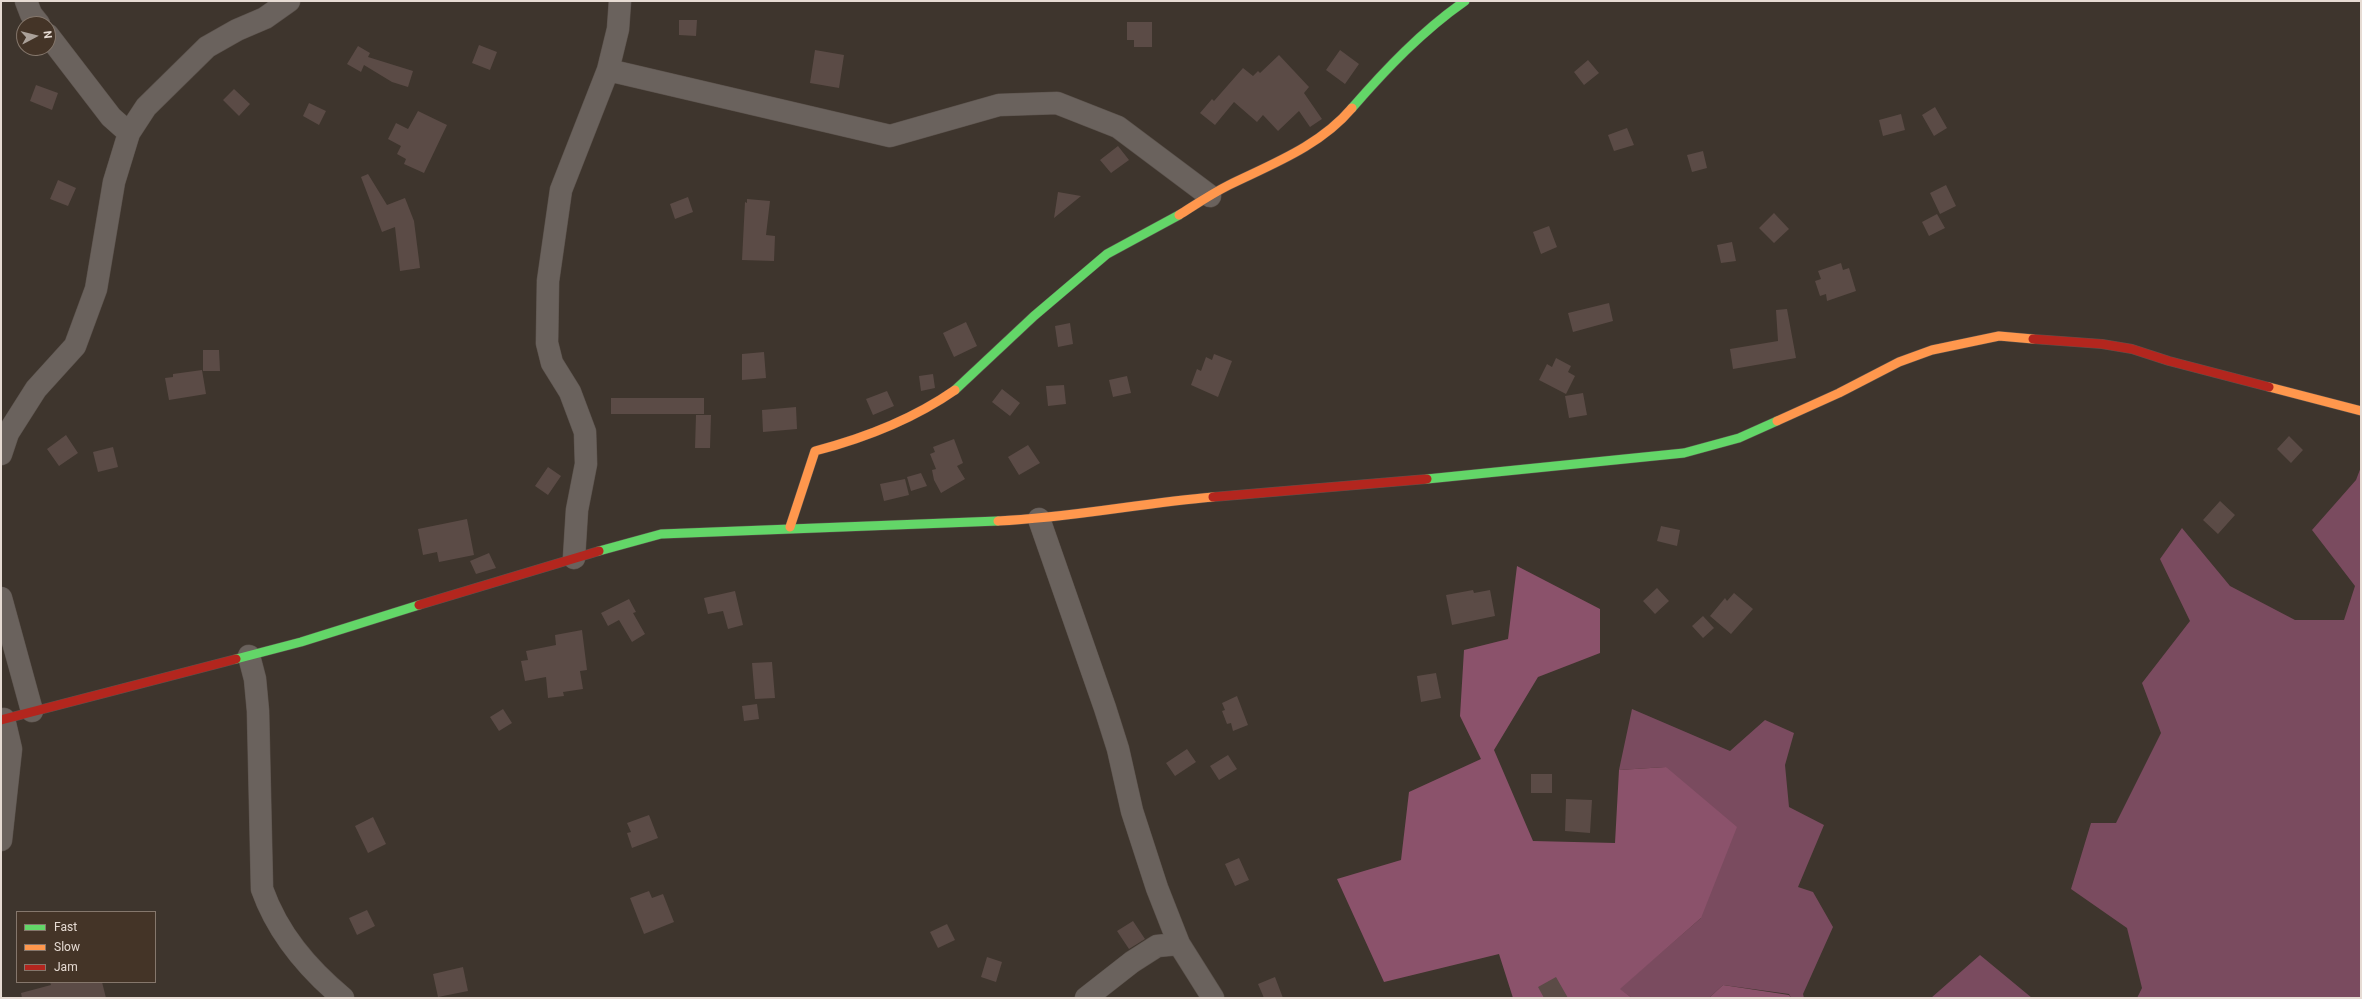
<!DOCTYPE html>
<html>
<head>
<meta charset="utf-8">
<style>
  body { margin:0 }
  #map { position:relative; width:2362px; height:999px; overflow:hidden; background:#3e352d; font-family:Roboto,sans-serif }
  canvas { display:block }
  .frame { position:absolute; inset:0; border:2px solid #e6dbd3; pointer-events:none }
  .legend { position:absolute; left:16px; top:911px; width:140px; height:72px; box-sizing:border-box; background:#443427; border:1px solid #85776c; margin:0; padding:5px 7px; list-style:none; font-size:12px; color:#e6dbd3 }
  .legend li { display:flex; align-items:center; gap:8px; height:20px }
  .legend b { width:20px; border:1px solid #85776c }
  .north { position:absolute; left:16px; top:16px; width:40px; height:40px; box-sizing:border-box; background:#443427; border:1px solid #85776c; border-radius:50%; rotate:83deg; font-size:11px; font-weight:700; line-height:16px; text-align:center; color:#e6dbd3 }
  .north::after { content:''; display:block; margin:auto; width:14px; height:18px; background:#aba199; clip-path:polygon(50% 0,100% 100%,50% 72%,0 100%) }
</style>
</head>
<body>
<div id="map">
<canvas width="2362" height="999"></canvas>
<div class="frame"></div>
<ul class="legend">
<li><b style="height:5px;background:#63d668"></b>Fast</li>
<li><b style="height:5px;background:#ff974d"></b>Slow</li>
<li><b style="height:5px;background:#b3261e"></b>Jam</li>
</ul>
<div class="north">N</div>
</div>
<script>
const ctx = document.querySelector('canvas').getContext('2d');
ctx.lineJoin = 'round';
function paint(path, color) {
  ctx.fillStyle = color;
  ctx.fill(path, 'evenodd');
}
function stroke(path, color, width, dash) {
  ctx.strokeStyle = color;
  ctx.lineWidth = width;
  ctx.lineCap = dash ? 'butt' : 'round';
  ctx.setLineDash(dash || []);
  ctx.stroke(path);
}
paint(new Path2D(`
  M2361,467V998H2137L2142,988L2127,928L2071,889L2091,823H2116L2161,733L2142,683L2190,621L2160,559L2182,528L2230,586L2295,620H2344L2355,586L2312,530L2356,480Z
  M1632,709L1730,751L1765,720L1794,733L1785,765L1789,807L1824,825L1798,887L1813,892L1833,927L1803,994L1804,998H1791L1789,994L1723,985L1709,998H1632L1619,989L1701,918L1666,767L1619,770Z
  M1980,955L2032,998H1931Z`), '#7a4b5f');
paint(new Path2D(`
  M1517,566L1600,609V653L1538,677L1494,750L1533,841L1615,843L1619,770L1666,767L1737,827L1701,918L1620,989L1632,998H1513L1499,954L1384,982L1337,879L1401,860L1409,792L1481,759L1460,716L1464,650L1508,639Z
  M1723,985L1789,995L1791,998H1709Z`), '#8b526b');
paint(new Path2D(`
  M679,20H697L696,36L679,35Z
  M1127,22H1152V47H1134V40H1127Z
  M479,45L497,52L490,70L472,63Z
  M358,46L370,53L368,57L413,71L408,87L392,82L364,65L361,72L347,64Z
  M815,50L844,55L839,88L810,83Z
  M1340,50L1359,64L1345,84L1326,70Z
  M1279,55L1309,87L1304,93L1322,119L1310,127L1299,111L1278,131L1263,115L1257,122L1234,102L1215,125L1200,113L1212,99L1214,101L1243,68L1253,76L1258,71L1260,73Z
  M1588,60L1599,73L1584,85L1574,72Z
  M36,85L58,93L52,110L30,101Z
  M234,89L250,104L239,116L223,100Z
  M309,103L326,111L319,125L303,116Z
  M1935,107L1947,128L1934,136L1922,115Z
  M418,111L447,125L424,173L404,164L406,159L397,154L401,146L388,139L396,123L408,129Z
  M1901,114L1905,130L1883,136L1879,120Z
  M1627,128L1634,145L1614,151L1608,135Z
  M1118,146L1129,160L1111,173L1100,160Z
  M1703,151L1707,168L1692,172L1687,155Z
  M368,174L387,205L405,198L414,221L420,268L400,271L395,227L382,232L361,177Z
  M58,180L76,188L68,206L50,199Z
  M1946,185L1956,206L1940,214L1930,193Z
  M1058,192L1081,196L1054,218Z
  M688,197L693,212L675,219L670,204Z
  M747,199L770,201L766,235L775,236L774,261L742,260L745,202L747,203Z
  M1774,213L1789,229L1774,243L1759,228Z
  M1937,214L1945,228L1929,236L1922,222Z
  M1549,226L1557,247L1541,254L1533,232Z
  M1732,242L1736,261L1721,263L1717,245Z
  M1841,263L1843,270L1849,268L1856,291L1827,301L1826,294L1820,296L1815,281L1821,279L1818,271Z
  M1609,303L1613,321L1573,332L1568,313Z
  M1787,309L1796,358L1733,369L1730,349L1778,341L1776,310Z
  M966,322L977,346L954,357L943,333Z
  M1070,323L1073,344L1058,347L1055,326Z
  M203,350H219L220,371H203Z
  M764,352L766,378L742,380V354Z
  M1214,354L1232,361L1218,397L1191,385L1197,369L1201,371L1206,357L1212,360Z
  M1556,358L1571,366L1568,372L1575,376L1566,394L1539,380L1547,364L1552,367Z
  M202,370L206,394L169,400L165,378L173,377V374Z
  M933,374L935,388L921,391L919,376Z
  M1127,376L1131,393L1113,397L1109,380Z
  M1064,385L1066,404L1048,406L1046,386Z
  M1002,389L1020,403L1010,416L992,402Z
  M887,391L894,406L873,415L866,399Z
  M1583,393L1587,415L1569,418L1565,396Z
  M611,398H704V414H611Z
  M796,407L797,429L763,432L762,410Z
  M696,415H711L710,448H695Z
  M66,435L78,453L59,466L47,449Z
  M2289,436L2303,450L2291,463L2277,449Z
  M954,439L963,463L957,466L965,479L941,493L934,480L932,470L936,469L930,454L935,452L933,447Z
  M1028,445L1040,463L1019,475L1008,457Z
  M113,447L118,467L98,472L93,452Z
  M548,467L561,476L548,495L535,486Z
  M921,473L927,486L911,491L907,477Z
  M905,479L909,495L884,501L880,484Z
  M2220,501L2235,515L2218,534L2203,520Z
  M467,519L474,555L439,562L437,552L423,555L418,529Z
  M1661,526L1680,530L1677,546L1657,541Z
  M489,553L496,568L476,574L470,561Z
  M1657,588L1669,601L1655,614L1643,601Z
  M1473,590L1474,593L1490,590L1495,616L1452,625L1446,595Z
  M735,591L743,625L728,629L723,611L708,614L704,598Z
  M1734,593L1753,609L1731,634L1710,616L1725,598L1727,601Z
  M629,599L636,612L633,613L645,634L632,642L619,620L608,626L601,613Z
  M1703,616L1714,628L1703,638L1692,626Z
  M582,630L587,670L580,671L583,689L563,692L564,696L548,698L546,677L525,681L521,661L528,660L526,651L556,645L555,635Z
  M772,662L775,698L755,699L752,663Z
  M1436,673L1441,698L1421,702L1417,676Z
  M1237,696L1248,725L1233,731L1231,723L1227,724L1222,711L1225,710L1222,703Z
  M757,704L759,719L744,721L742,706Z
  M503,709L512,723L499,731L490,717Z
  M1187,749L1196,762L1175,776L1166,763Z
  M1228,755L1237,769L1219,780L1210,766Z
  M1531,774H1552V793H1531Z
  M1566,799L1592,800L1590,833L1565,831Z
  M649,815L658,838L632,848L627,833L631,832L627,823Z
  M373,817L386,844L368,853L355,826Z
  M1239,858L1249,880L1235,886L1225,864Z
  M649,891L652,898L663,894L674,922L644,934L630,898Z
  M367,910L375,926L357,935L349,918Z
  M1133,921L1145,939L1129,949L1117,931Z
  M947,924L955,940L938,948L930,932Z
  M987,957L1002,962L996,982L981,977Z
  M463,967L468,991L438,997L433,974Z
  M1275,977L1283,998H1264L1258,984Z
  M1556,977L1568,998H1544L1538,987Z
  M50,982H102L106,998H22L21,993L51,985Z`), '#5b4b46');
const street = new Path2D(`
  M26,1L31,14L39,24
  M48,35L111,117L129,133
  M608,70L890,136L999,105L1057,103L1118,127L1210,196
  M1,454L8,433L36,389L75,346L96,289L114,182L129,133L146,107L207,47L237,30L265,18L289,1
  M1039,519L1105,708L1118,749L1132,811L1157,888L1179,944L1213,998
  M574,558L577,510L586,464L585,432L570,392L552,363L547,343L548,281L561,190L608,70L618,29L620,1
  M1,598L32,711
  M249,656L255,679L258,711L262,889C278,934 307,968 343,998
  M1,840L11,749L4,719
  M1086,998L1132,962L1157,946L1179,944`);
const fast = new Path2D(`
  M1352,108C1386,69 1422,31 1465,1
  M955,390L1034,316L1107,254L1179,215
  M1427,479L1684,453L1739,438L1777,421
  M599,551L661,534L998,521
  M236,659L301,642L419,605`);
const slow = new Path2D(`
  M1179,215C1195,205 1211,194 1229,185C1272,164 1320,146 1352,108
  M2269,387L2361,411
  M1777,421L1839,393L1899,362L1932,350L1999,336L2033,339
  M998,521C1070,518 1141,503 1213,497
  M790,527L815,451C865,438 912,420 955,390`);
const jam = new Path2D(`
  M2033,339L2102,344L2132,349L2169,361L2269,387
  M1213,497L1427,479
  M419,605L599,551
  M1,720L236,659`);
stroke(street, '#5b524c', 23);
stroke(fast, '#5b524c', 10);
stroke(slow, '#5b524c', 10);
stroke(jam, '#5b524c', 10);
stroke(street, '#6a625d', 22);
stroke(fast, '#63d668', 9);
stroke(slow, '#ff974d', 9);
stroke(jam, '#b3261e', 9);
</script>
</body>
</html>
